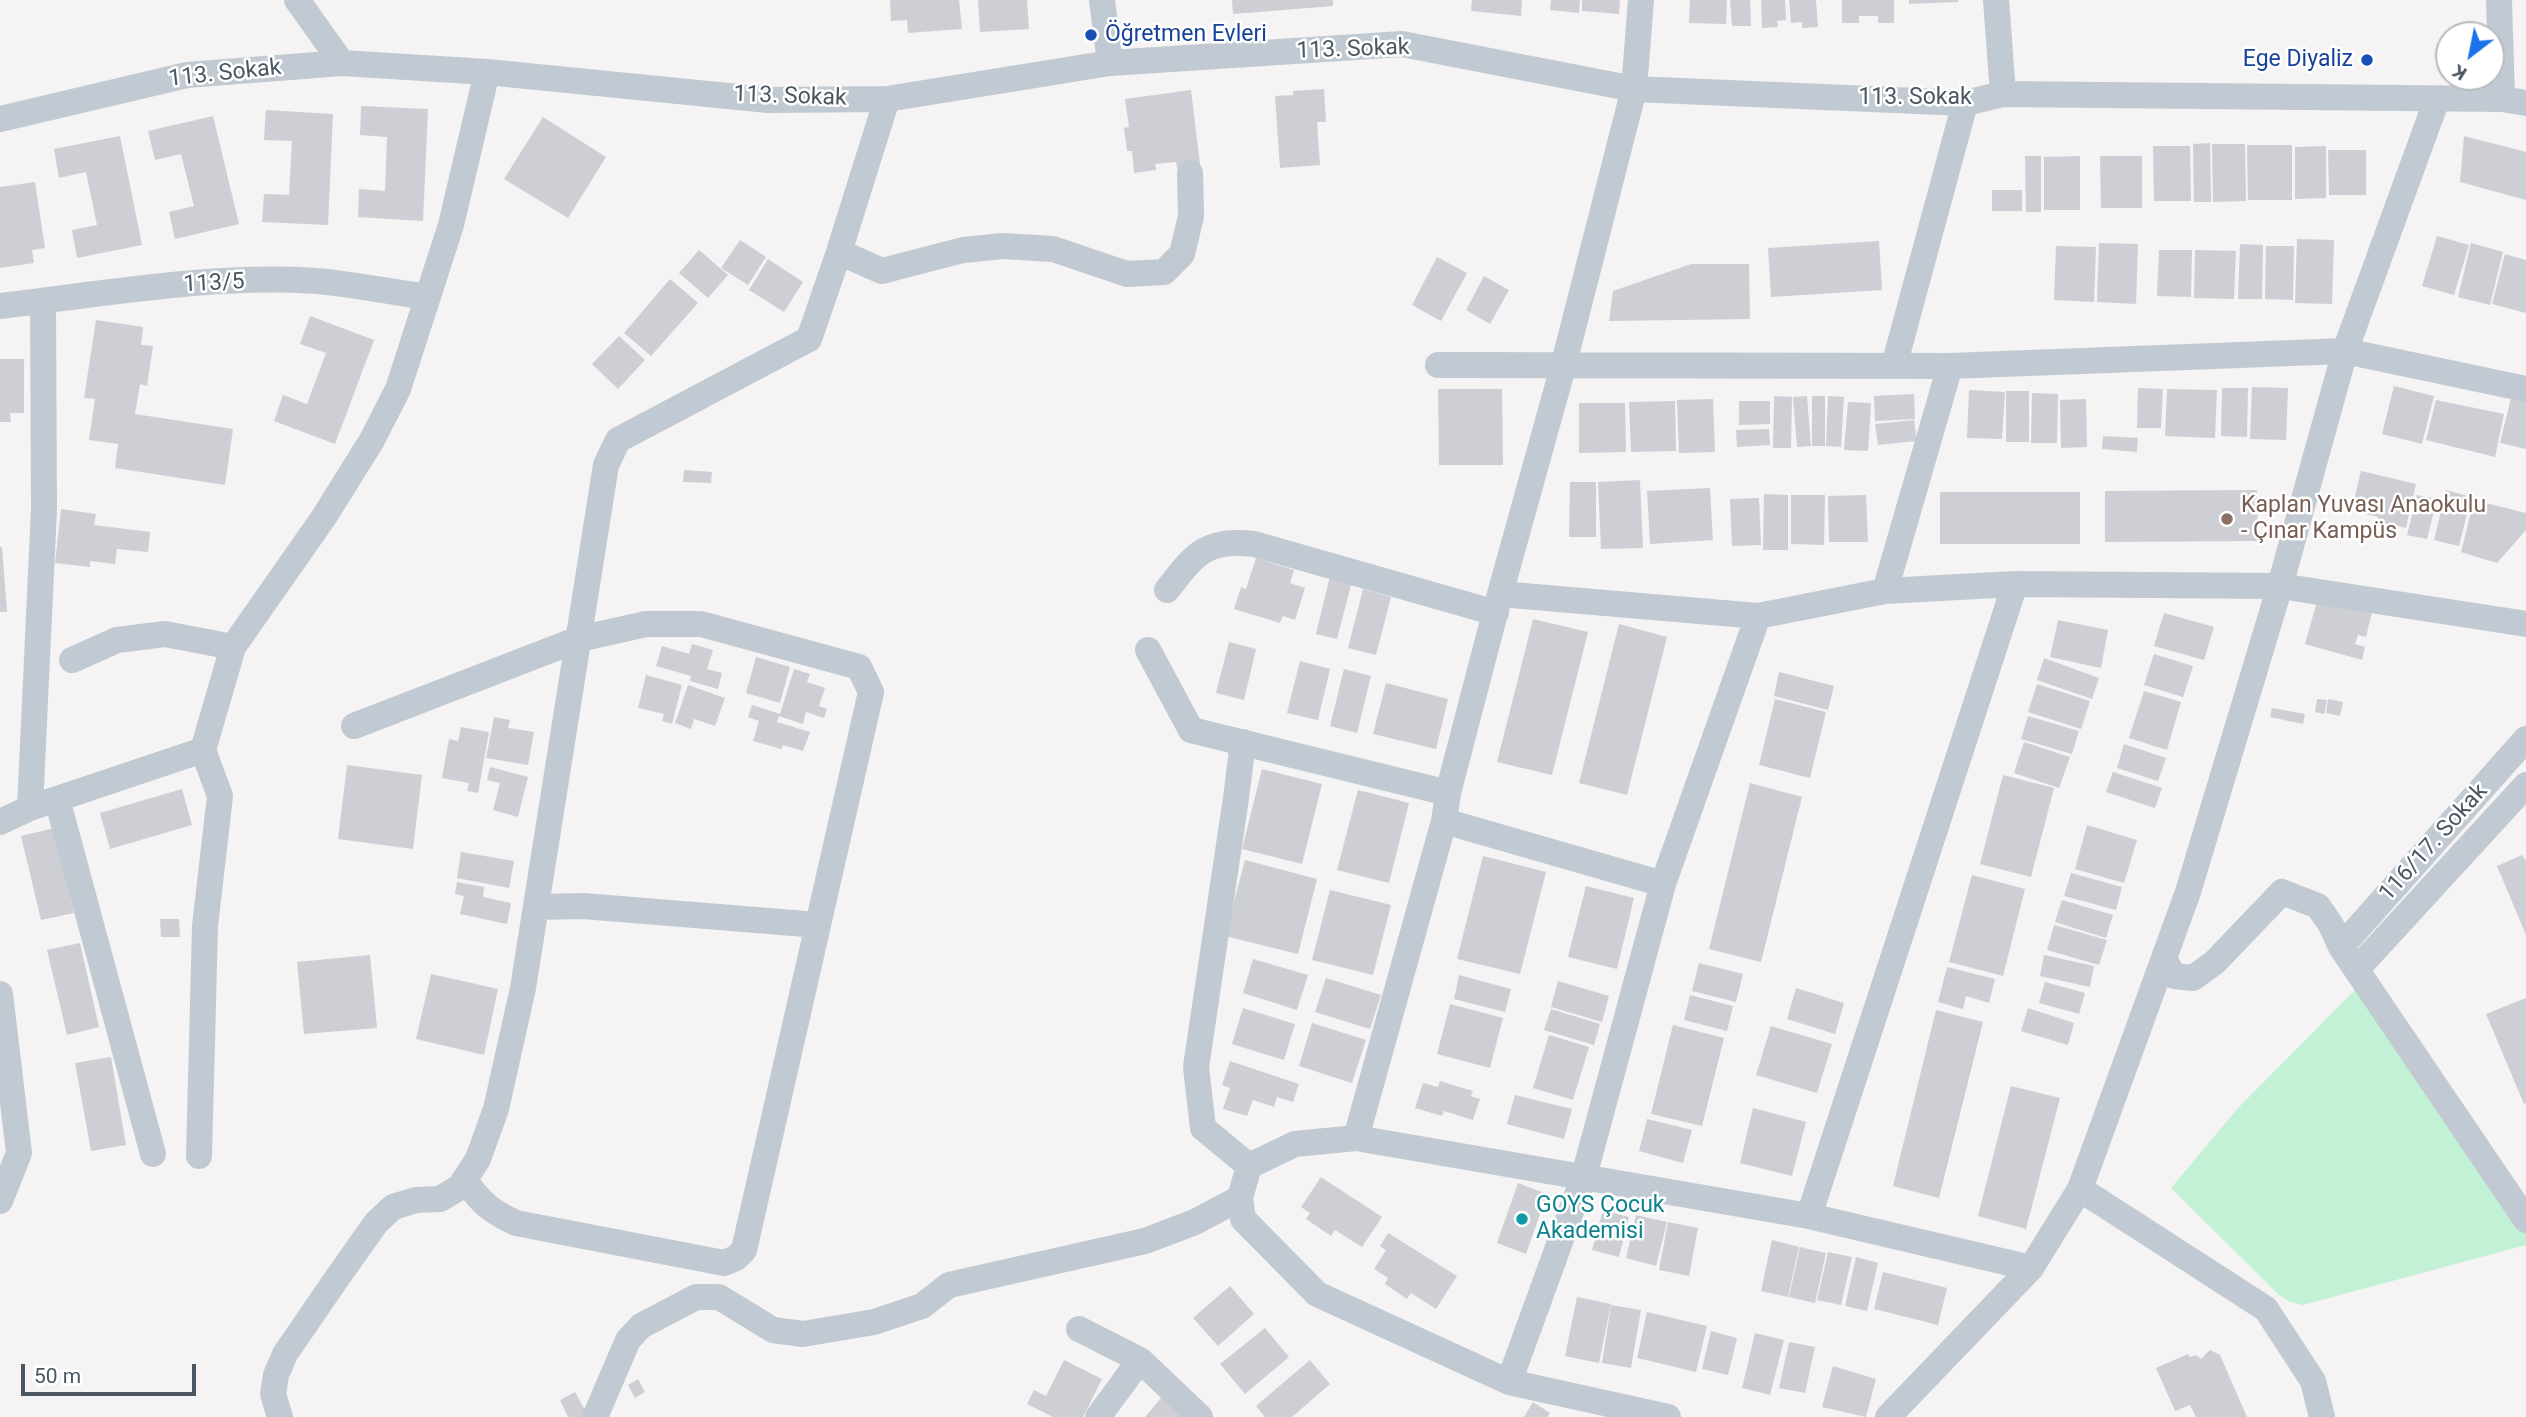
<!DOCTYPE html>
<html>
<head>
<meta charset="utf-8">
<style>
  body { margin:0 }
  #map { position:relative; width:2526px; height:1417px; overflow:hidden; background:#f5f3f3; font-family:Roboto,sans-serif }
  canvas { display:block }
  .north { position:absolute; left:2435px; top:21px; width:70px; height:70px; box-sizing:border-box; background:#fff; border:2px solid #b7bbc0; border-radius:50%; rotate:212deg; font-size:19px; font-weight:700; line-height:28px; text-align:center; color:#4a5661 }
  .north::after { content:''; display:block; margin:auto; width:24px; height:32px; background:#1a73e8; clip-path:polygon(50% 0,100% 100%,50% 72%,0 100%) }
  .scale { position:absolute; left:21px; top:1364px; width:175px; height:32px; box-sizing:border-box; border:4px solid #4a5661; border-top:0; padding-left:9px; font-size:21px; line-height:24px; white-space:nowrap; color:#4a5661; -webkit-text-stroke:5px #fff; paint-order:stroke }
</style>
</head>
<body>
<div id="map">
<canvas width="2526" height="1417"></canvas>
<div class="north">K</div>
<div class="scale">50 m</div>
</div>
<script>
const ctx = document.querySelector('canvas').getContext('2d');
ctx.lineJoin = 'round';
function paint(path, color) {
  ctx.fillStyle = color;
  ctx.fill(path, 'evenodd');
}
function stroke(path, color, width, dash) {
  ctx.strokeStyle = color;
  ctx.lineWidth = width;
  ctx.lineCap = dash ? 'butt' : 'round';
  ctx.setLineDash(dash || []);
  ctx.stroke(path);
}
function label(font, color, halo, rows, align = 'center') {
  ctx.font = font + ' Roboto,sans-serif';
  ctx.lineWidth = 5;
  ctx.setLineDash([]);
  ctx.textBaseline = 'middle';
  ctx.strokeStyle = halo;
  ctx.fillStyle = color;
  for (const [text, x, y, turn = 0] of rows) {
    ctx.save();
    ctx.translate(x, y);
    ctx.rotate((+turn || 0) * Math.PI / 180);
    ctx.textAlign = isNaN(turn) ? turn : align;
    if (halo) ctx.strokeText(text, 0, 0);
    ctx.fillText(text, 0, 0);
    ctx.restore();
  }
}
paint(new Path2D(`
  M2355,990L2526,1226V1245L2303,1305L2290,1302L2279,1295L2171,1188L2238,1108Z`), '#c3f1d5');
paint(new Path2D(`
  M890,0H959L962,29L908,33L907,20L891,21Z
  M978,0H1027L1029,29L980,32Z
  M1232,0H1333V6L1233,14Z
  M1472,0H1522L1521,16L1471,11Z
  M1551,0H1580L1579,13L1550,10Z
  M1582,0H1620L1619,14L1582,11Z
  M1690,0H1727L1726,24L1689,23Z
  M1730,0H1750L1751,26H1732Z
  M1761,0H1785L1786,20L1777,21L1778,27L1762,28Z
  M1789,0H1816L1818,27L1802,28V22L1791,23Z
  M1842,0H1894V23H1878V16H1859V23H1842Z
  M1909,0H1958V2L1909,4Z
  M1324,89L1326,122H1317L1320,165L1280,168L1275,96L1293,95V91Z
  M1191,90L1200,165L1177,168L1176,162L1155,164L1156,170L1134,173L1132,151H1127L1124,128L1129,127L1125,99Z
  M361,106L428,109L423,221L358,217L359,189L385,191L387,137L360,135Z
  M266,110L333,114L328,225L262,222L264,194L289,195L292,141L264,140Z
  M213,116L239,224L175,239L169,212L194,206L181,154L155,160L148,131Z
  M543,117L606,157L568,218L504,179Z
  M120,136L142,245L77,258L72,230L97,225L86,172L59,178L54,149Z
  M2464,136L2526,152V200L2460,182Z
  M2210,143L2211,202H2194L2193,144Z
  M2212,144H2245L2246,201L2213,202Z
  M2247,145H2292V200H2248Z
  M2153,146H2190L2191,201H2154Z
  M2326,146V198L2295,199V147Z
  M2328,150H2366V195H2329Z
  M2025,156H2041V212H2026Z
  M2080,156V210H2044V157Z
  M2100,156H2142V208H2101Z
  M35,182L45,248L32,250L34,263L0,268V187Z
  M1992,190H2022V211H1992Z
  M2437,236L2469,245L2454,295L2422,286Z
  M2297,239L2334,240L2332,304L2295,303Z
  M740,240L766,257L748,285L721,268Z
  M1879,241L1882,290L1771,297L1768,248Z
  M2099,243L2138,244L2136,304L2097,302Z
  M2471,243L2503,252L2490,305L2458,297Z
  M2240,244L2263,245L2262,299H2238Z
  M2056,246L2096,247L2094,302L2054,300Z
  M2266,246H2294L2293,300L2265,299Z
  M699,250L728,275L708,298L679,273Z
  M2159,250H2192L2191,297L2157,296Z
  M2195,250L2236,251L2234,299L2194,298Z
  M2505,254L2526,260V313L2492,304Z
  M1437,257L1467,273L1441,321L1412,305Z
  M768,259L803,282L784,312L749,290Z
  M1691,264H1749L1750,319L1609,321L1613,291Z
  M1484,276L1509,290L1490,324L1466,310Z
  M670,279L698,303L651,356L624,333Z
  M310,316L374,340L335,444L274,421L283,395L307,404L326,353L300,344Z
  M96,320L143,327L141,345L153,346L147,386L140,384L135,414L233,429L225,485L115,468L118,444L89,440L95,399L84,398Z
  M619,336L645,360L618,389L592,364Z
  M0,359H24V413H10L11,422H0Z
  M2394,386L2434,396L2422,444L2382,434Z
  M2252,387L2288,388L2286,440L2250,439Z
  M2138,388L2163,389L2161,428H2137Z
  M2222,388H2248L2247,437L2221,436Z
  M1438,389H1502L1503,465H1439Z
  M2167,389L2217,390L2215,438L2165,436Z
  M1969,390L2005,392L2002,439L1967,438Z
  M2006,391H2029V442H2006Z
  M2032,393L2058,394L2057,443H2031Z
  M1914,394L1915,419L1875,421L1874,396Z
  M2512,394L2526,397V449L2500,443Z
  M1774,396L1792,397L1791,448H1773Z
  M1807,396L1811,446L1797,447L1793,397Z
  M1812,396H1825V446H1812Z
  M1828,396L1844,397L1841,447L1826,446Z
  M1713,399L1715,452L1679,453L1677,400Z
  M2086,399L2087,447L2061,448L2060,400Z
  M2436,400L2504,414L2495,457L2426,440Z
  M1675,401L1676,451L1631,452L1629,402Z
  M1739,401H1770V424L1739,425Z
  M1848,402L1871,403L1868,451L1844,450Z
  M1579,403H1625L1626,452L1579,453Z
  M1914,420L1917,441L1878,445L1875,424Z
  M1769,429L1770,445L1737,447L1736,430Z
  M2103,436L2138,438L2137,452L2102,449Z
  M684,470L712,472L711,483L683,482Z
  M2361,471L2416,484L2406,528L2398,526L2397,531L2376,526L2378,517L2365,514L2368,503L2354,500Z
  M1640,480L1643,548L1601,549L1598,482Z
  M1570,482H1596V537H1569Z
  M1710,488L1713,540L1650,544L1647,491Z
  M2257,490L2258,541L2105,542V491Z
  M2446,490L2471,497L2459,546L2434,540Z
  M1940,492H2080V544H1940Z
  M1764,494L1788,495V550H1763Z
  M1791,495H1825L1824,545L1791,544Z
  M1866,495L1868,542H1829L1828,496Z
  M2417,495L2437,499L2427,539L2407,535Z
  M1759,498L1761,545L1732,546L1730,499Z
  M2474,500L2526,513V530L2497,563L2461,552Z
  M61,509L96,514L94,525L150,532L148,552L117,549L115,564L90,561V567L55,563Z
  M0,547H2L7,612H0Z
  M1256,558L1294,570L1290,583L1305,588L1295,620L1283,616L1280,623L1234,609L1241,587L1246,589Z
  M1330,576L1352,581L1337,639L1316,634Z
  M1363,589L1391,597L1376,655L1348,648Z
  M2318,598L2372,612L2366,637L2358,635L2355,644L2365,647L2362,660L2305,644Z
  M2164,613L2214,627L2204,660L2154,646Z
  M1533,619L1588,632L1552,775L1497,762Z
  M2058,620L2108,630L2101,668L2050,657Z
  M1619,624L1667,637L1627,795L1579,783Z
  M1229,642L1256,649L1244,700L1216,693Z
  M692,644L713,650L707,669L722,673L718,689L690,681L691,676L656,666L662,646L689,654Z
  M2154,654L2193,666L2183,697L2144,685Z
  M756,657L790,667L780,703L746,693Z
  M2044,658L2099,678L2092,699L2037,680Z
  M1300,661L1330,669L1318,720L1287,713Z
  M794,669L810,674L807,682L825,688L819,706L827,709L824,718L806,712L803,724L779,716L777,722L810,732L803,751L783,745L781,749L753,741L759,721L748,717L752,705L780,714Z
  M1344,669L1371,676L1357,733L1330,726Z
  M1779,672L1834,686L1828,710L1774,696Z
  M646,675L682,685L672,724L662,721L664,714L638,708Z
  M1386,683L1448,699L1436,749L1373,734Z
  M2037,684L2090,701L2081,729L2028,712Z
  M688,685L725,698L715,726L694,719L691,729L675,723Z
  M2144,691L2181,702L2167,750L2129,738Z
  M1775,699L1826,712L1810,778L1759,765Z
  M2317,699L2327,700L2324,714L2315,712Z
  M2328,699L2343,702L2340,716L2326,713Z
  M2272,708L2305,714L2303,724L2270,717Z
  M2028,716L2079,731L2072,754L2021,739Z
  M494,717L510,720L508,728L534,732L528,765L486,758Z
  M461,727L489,732L478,793L467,791L469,783L442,778L449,739L458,741Z
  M2024,742L2070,757L2059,788L2014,773Z
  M2124,744L2166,758L2158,781L2117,768Z
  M347,765L422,775L413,849L338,839Z
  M490,767L528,777L518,817L493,810L500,783L487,780Z
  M1262,769L1322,784L1302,864L1242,849Z
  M2113,772L2162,788L2155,808L2106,792Z
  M2003,775L2054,788L2031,877L1980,864Z
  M1750,783L1802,797L1761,962L1709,949Z
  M182,789L192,825L110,849L100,813Z
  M1358,790L1409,803L1389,883L1337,870Z
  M2087,825L2137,840L2124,883L2075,869Z
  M54,828L74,913L41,920L21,836Z
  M461,852L514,861L509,888L457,878Z
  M2522,855L2526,861V935L2497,866Z
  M1483,856L1546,872L1520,974L1457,959Z
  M1245,860L1317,879L1298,954L1225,936Z
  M2071,873L2122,887L2116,910L2064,896Z
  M1972,875L2025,889L2003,976L1949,962Z
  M457,882L484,887L483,897L511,903L507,924L460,914L464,896L455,894Z
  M1586,886L1634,898L1617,969L1568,957Z
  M1330,890L1391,905L1373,975L1312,960Z
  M2062,900L2113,915L2106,938L2055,922Z
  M160,919H179L180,937H161Z
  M2054,925L2107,940L2099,965L2047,950Z
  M80,943L99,1027L67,1035L47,950Z
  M370,955L377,1028L304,1034L297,962Z
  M2044,955L2094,966L2090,987L2040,976Z
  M1253,959L1308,975L1297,1010L1243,993Z
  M1699,963L1743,974L1736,1002L1692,991Z
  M1947,967L1995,979L1989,1003L1966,996L1963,1009L1938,1002Z
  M431,974L498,989L484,1055L416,1039Z
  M1459,975L1511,989L1505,1012L1454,999Z
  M1326,978L1381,995L1370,1029L1315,1012Z
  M1558,981L1609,996L1602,1022L1551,1007Z
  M2045,982L2085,993L2079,1014L2039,1003Z
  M1796,988L1844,1003L1835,1034L1787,1019Z
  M1690,995L1733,1006L1727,1031L1684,1020Z
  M2526,998V1103L2524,1104L2486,1014Z
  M1450,1004L1503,1018L1490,1068L1437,1054Z
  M1243,1008L1295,1024L1284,1060L1232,1044Z
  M2028,1008L2074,1023L2068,1045L2021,1031Z
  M1551,1009L1600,1024L1594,1045L1544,1030Z
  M1936,1010L1983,1022L1939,1198L1893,1186Z
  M1312,1023L1366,1040L1352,1083L1299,1066Z
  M1673,1025L1724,1038L1702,1126L1651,1114Z
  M1771,1026L1832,1044L1817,1093L1756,1075Z
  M1549,1035L1589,1047L1573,1100L1533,1088Z
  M111,1057L126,1145L91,1151L75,1063Z
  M1230,1061L1299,1084L1293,1102L1277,1097L1274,1107L1253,1100L1247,1116L1223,1109L1230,1088L1222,1085Z
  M1440,1081L1473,1091L1471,1096L1480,1099L1473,1120L1444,1111L1442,1116L1415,1108L1423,1083L1438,1087Z
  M2011,1086L2060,1098L2026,1229L1978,1216Z
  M1515,1095L1572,1109L1564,1139L1507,1124Z
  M1753,1108L1806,1122L1792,1176L1740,1163Z
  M1647,1119L1692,1130L1683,1163L1639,1151Z
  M1321,1177L1382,1217L1362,1247L1335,1230L1331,1236L1306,1219L1310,1213L1301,1207Z
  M1518,1183L1547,1194L1526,1254L1497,1243Z
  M1603,1210L1629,1217L1619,1257L1592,1250Z
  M1636,1215L1667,1222L1656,1266L1626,1258Z
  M1668,1222L1698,1228L1689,1276L1659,1270Z
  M1388,1233L1457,1276L1436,1309L1411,1293L1407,1299L1385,1284L1388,1278L1374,1269L1386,1250L1380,1246Z
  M1772,1240L1799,1247L1788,1297L1761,1291Z
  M1800,1247L1826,1253L1815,1303L1789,1297Z
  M1828,1252L1852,1257L1841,1305L1817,1300Z
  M1856,1257L1878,1263L1867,1311L1845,1306Z
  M1883,1272L1947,1288L1938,1325L1874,1309Z
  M1230,1286L1254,1314L1218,1346L1193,1318Z
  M1577,1297L1611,1304L1599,1363L1565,1356Z
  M1611,1305L1641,1310L1631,1368L1602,1363Z
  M1647,1312L1707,1326L1696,1372L1637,1358Z
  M1265,1328L1289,1357L1245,1394L1220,1364Z
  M1711,1331L1737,1338L1728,1375L1702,1369Z
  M1755,1333L1784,1340L1770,1395L1742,1388Z
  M1789,1342L1815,1347L1805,1393L1779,1388Z
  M2210,1350L2220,1355L2247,1417H2196L2190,1405L2175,1411L2156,1368L2188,1354L2190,1357L2196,1355L2201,1359Z
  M1064,1360L1102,1379L1083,1417H1053L1027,1404L1034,1390L1046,1396Z
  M1310,1360L1330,1384L1292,1417H1265L1256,1406Z
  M1833,1366L1876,1379L1866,1417L1822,1407Z
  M638,1379L645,1392L635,1398L628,1385Z
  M575,1392L589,1417H568L560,1400Z
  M1161,1398L1183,1417H1145Z
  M1533,1402L1550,1413L1547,1417H1524Z`), '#cdcfd5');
stroke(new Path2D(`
  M297,0L342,63
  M1102,0L1110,63
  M1996,0L2003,94
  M2499,0L2502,99
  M0,119L187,75L342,63L487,72L768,100L887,99L1110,63L1402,44L1634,89L1965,103L2003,94L2502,99L2526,103
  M839,252L882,271L963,250L1003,246L1053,249L1127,274L1164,272L1182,254L1191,216L1190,173
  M0,306C102,294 214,274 316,281C353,284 391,292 428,297
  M1438,365L1950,366L2345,351L2526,389
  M1894,366L1965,103
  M1167,590C1195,554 1206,538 1254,544L1496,613
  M1885,591L1950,366
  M1500,594L1563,367L1634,89L1641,0
  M1148,650L1191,730L1448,793
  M72,660L117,640L165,634L233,647
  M354,726L579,639L646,624H701L859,667L871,692L744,1250L736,1258L724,1263L516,1223C490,1211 482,1203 464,1180
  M1243,742L1236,798L1196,1067L1203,1128L1249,1166
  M57,799L153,1154
  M30,808L44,509L43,301
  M1444,821L1663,884
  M0,822L30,808L203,750
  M536,907L583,906L818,925
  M2341,947L2526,739
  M2164,959L2174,976L2193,978L2215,962L2282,892L2318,906L2331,925L2341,947L2526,1220
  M2357,969L2526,785
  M0,994L19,1153L0,1201
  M1356,1138L1444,821L1448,793L1500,594L1758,616L1885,591L2015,584L2280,586L2526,624
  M199,1156L205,926L220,796L203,750L233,647L324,517L372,440L398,389L451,225L487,72
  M2080,1189L2266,1309L2313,1381L2322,1417
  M1809,1216L2015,584
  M1079,1329L1140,1360
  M1509,1382L1584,1176L1663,884L1758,616
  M280,1417L273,1394L276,1375L285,1354L335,1281L376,1223L393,1207L416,1200L440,1199L460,1187L478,1159L496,1109L523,988L606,465L618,440L809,339L839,252L887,99
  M595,1417L628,1340L641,1326L696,1297H719L773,1330L803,1334L874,1322L922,1306L949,1285L1145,1241L1195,1222L1240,1198
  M1098,1417L1140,1360L1200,1417
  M1668,1417L1509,1382L1317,1294L1243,1219L1240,1198L1249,1166L1295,1144L1356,1138L1809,1216L2031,1268
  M1888,1417L2031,1268L2080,1189L2188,892L2280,586L2345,351L2437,99`), '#c1cad2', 26);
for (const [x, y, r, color] of [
  [1091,35,7,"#1a4fb4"],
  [2367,60,7,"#1a4fb4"],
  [2227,519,7,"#8d6e63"],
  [1522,1219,7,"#0f9aa8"]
]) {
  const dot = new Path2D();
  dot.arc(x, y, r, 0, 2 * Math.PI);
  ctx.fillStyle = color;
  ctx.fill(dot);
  stroke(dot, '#fff', 2.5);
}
label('23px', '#164399', '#fff', [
  ["Öğretmen Evleri",1105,35],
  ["Ege Diyaliz",2353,60,"right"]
], 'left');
label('23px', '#4a5661', '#fff', [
  ["113. Sokak",1353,50,-2],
  ["113. Sokak",225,74,-6],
  ["113. Sokak",790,97,2],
  ["113. Sokak",1915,98],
  ["113/5",214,284,-3],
  ["116/17. Sokak",2434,843,-48]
]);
label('23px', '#785e54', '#fff', [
  ["Kaplan Yuvası Anaokulu",2241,506],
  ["- Çınar Kampüs",2241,532]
], 'left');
label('23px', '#0d838f', '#fff', [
  ["GOYS Çocuk",1536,1206],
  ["Akademisi",1536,1232]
], 'left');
</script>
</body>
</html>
